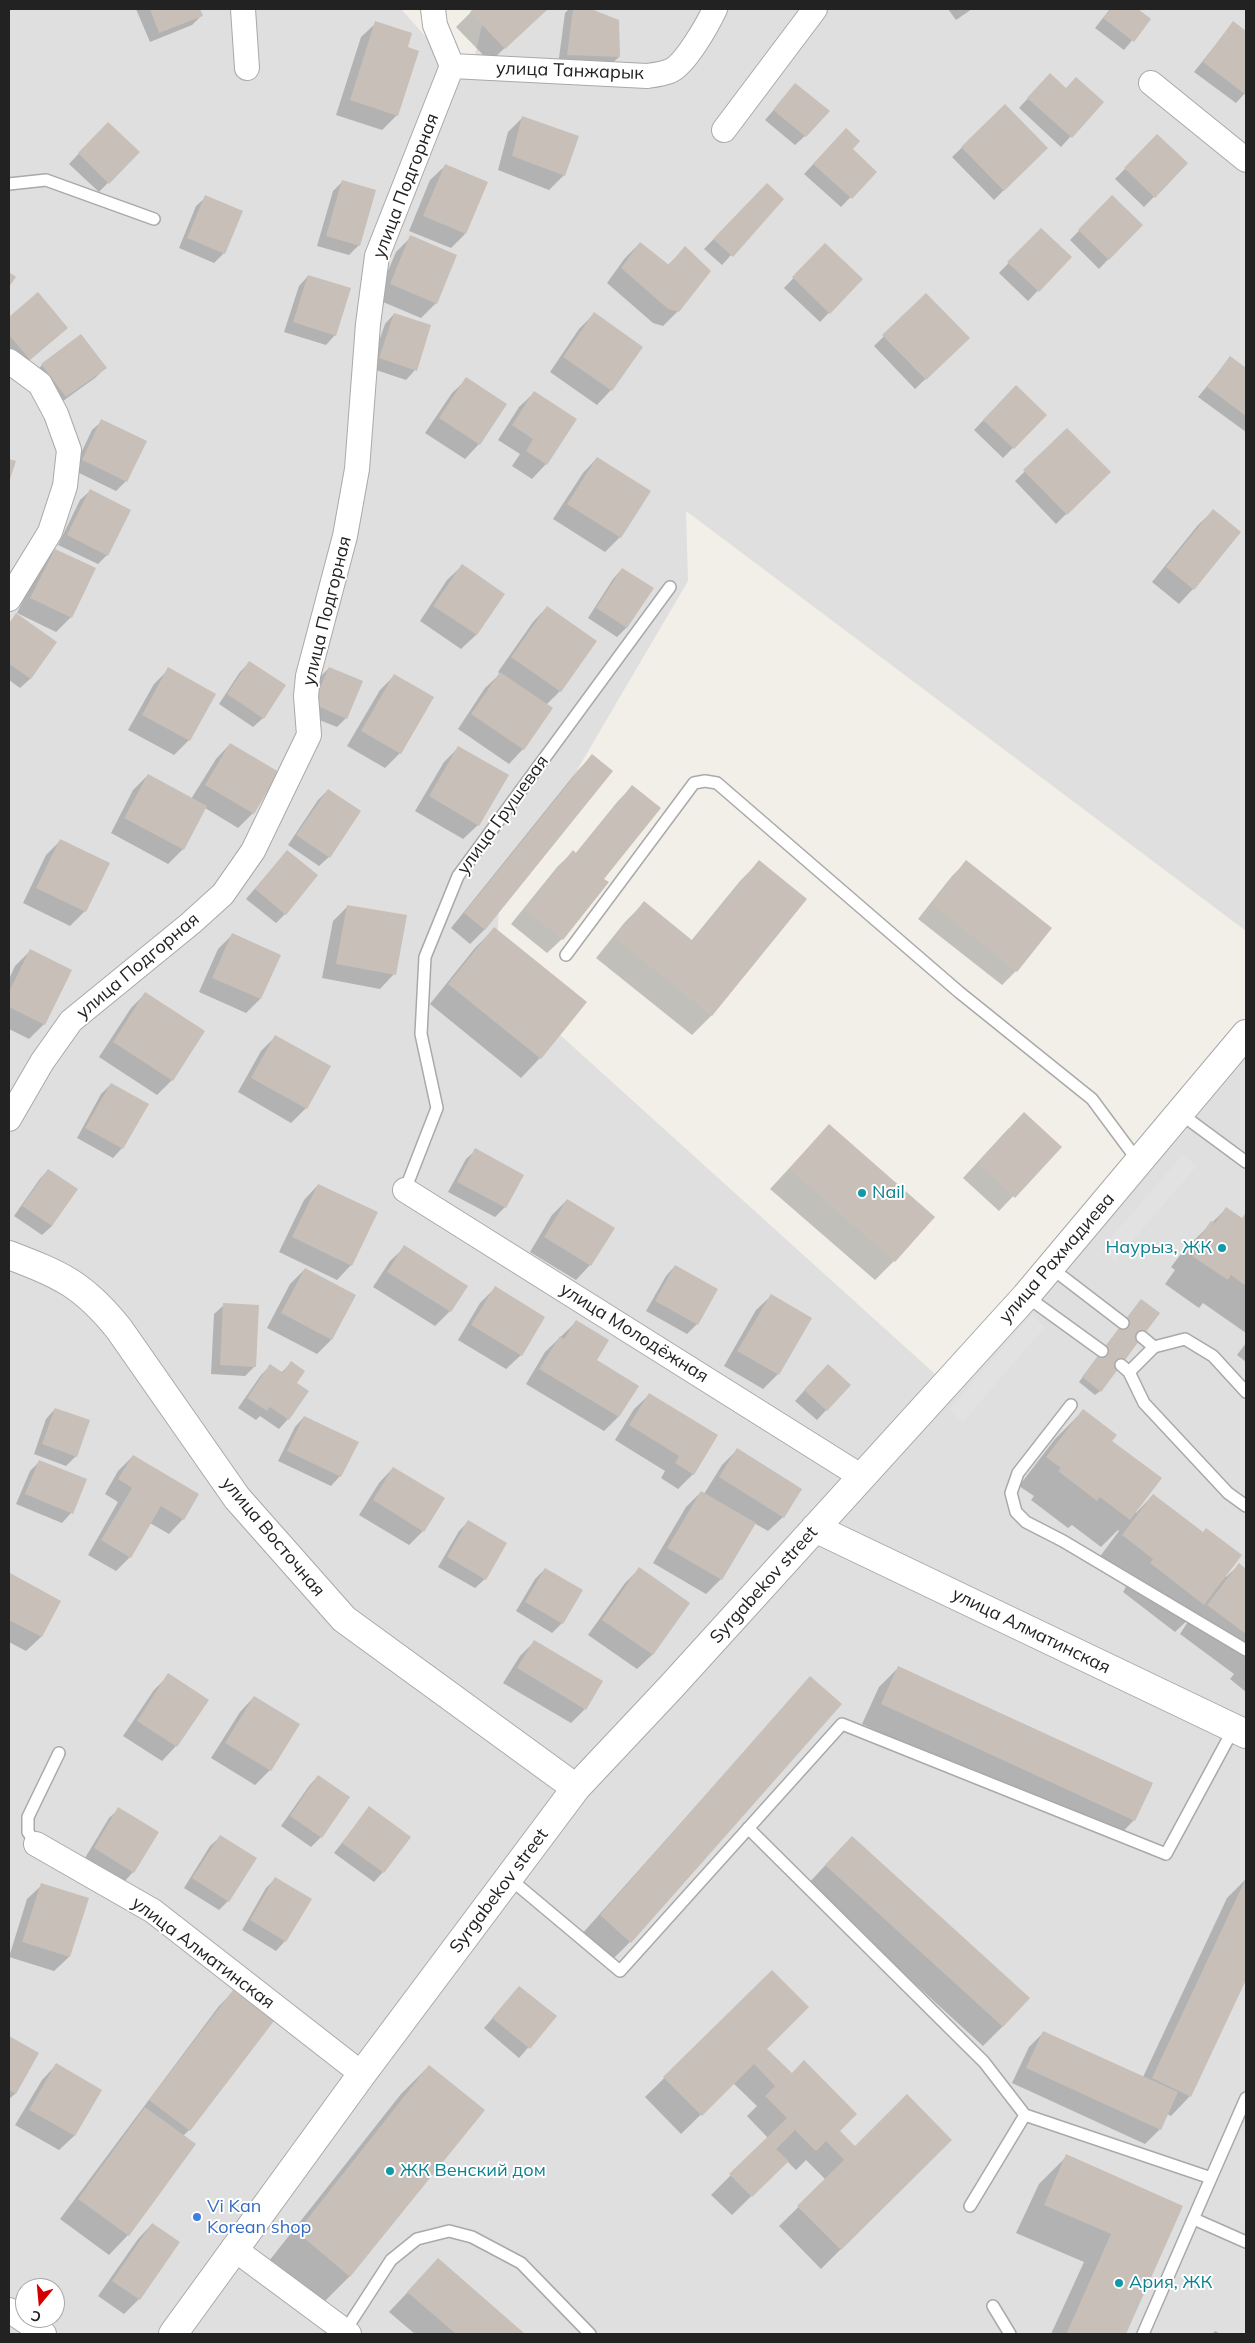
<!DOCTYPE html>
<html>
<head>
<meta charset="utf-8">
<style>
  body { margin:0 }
  #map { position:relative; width:1255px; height:2343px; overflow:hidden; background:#f2efe9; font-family:Mulish,sans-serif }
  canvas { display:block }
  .frame { position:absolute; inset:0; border:10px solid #222; pointer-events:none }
  .north { position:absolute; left:15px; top:2278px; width:50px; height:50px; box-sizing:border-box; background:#fff; border:1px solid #a7a7a7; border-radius:50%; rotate:197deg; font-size:14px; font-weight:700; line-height:20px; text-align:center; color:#222 }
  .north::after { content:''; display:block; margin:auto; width:18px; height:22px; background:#d40000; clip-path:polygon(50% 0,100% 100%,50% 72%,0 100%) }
</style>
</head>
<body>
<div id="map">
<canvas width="1255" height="2343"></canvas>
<div class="frame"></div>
<div class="north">С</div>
</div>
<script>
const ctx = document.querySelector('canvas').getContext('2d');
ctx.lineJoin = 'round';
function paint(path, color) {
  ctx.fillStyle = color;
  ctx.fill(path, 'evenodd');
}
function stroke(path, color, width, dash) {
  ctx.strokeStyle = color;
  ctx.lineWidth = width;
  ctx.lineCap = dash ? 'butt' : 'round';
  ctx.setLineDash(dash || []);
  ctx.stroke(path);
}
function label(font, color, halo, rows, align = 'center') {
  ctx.font = font + ' Mulish,sans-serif';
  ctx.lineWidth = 4;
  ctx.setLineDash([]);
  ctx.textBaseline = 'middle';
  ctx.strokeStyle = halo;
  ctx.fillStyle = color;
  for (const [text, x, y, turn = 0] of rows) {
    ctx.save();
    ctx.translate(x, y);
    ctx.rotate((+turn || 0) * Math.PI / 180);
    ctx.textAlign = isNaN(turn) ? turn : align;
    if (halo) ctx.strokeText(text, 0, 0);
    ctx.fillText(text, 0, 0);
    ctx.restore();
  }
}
paint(new Path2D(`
  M9,9H401L452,66L472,67L486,9H1246V931L686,511L688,581L499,903L496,977L935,1374L850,1486L1246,1031V2334H9ZM25,2288H55V2318H25Z`), '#e0dfdf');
paint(new Path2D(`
  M1183,1154L1197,1166L1115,1261L1101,1249Z
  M1031,1315L1045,1327L963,1422L949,1410Z`), '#e2e2e2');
paint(new Path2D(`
  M136,9H199L202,15L192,25L150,42Z
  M474,9H546L490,62L456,27Z
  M569,9H588L617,21L619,57L609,66L558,65L565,13Z
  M948,9H972L956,20Z
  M1110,9H1136L1150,19L1124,50L1095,28Z
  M376,23L406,48L397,115L382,130L336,115L361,37Z
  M1233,23L1246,33V92L1236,103L1194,72Z
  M796,84L805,136L795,145L765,120Z
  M1040,85L1066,89L1102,102L1061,147L1019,108Z
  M1005,106L1046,148L994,200L952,157Z
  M522,118L564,175L549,190L498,170L508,132Z
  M108,123L138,152L99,192L69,164Z
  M1157,136L1187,163L1144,207L1115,179Z
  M837,139L875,172L841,207L804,174Z
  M445,166L465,234L451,248L409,231L430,180Z
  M342,182L359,245L349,255L317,246L333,191Z
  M767,185L782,199L722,265L704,249Z
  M206,197L224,253L214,263L179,248L196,206Z
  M1112,197L1141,225L1099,269L1070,240Z
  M1041,229L1070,257L1028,301L999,273Z
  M411,237L436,303L421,318L376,299L396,252Z
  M640,243L667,266L685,248L678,311L663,326L653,323L607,283L625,258Z
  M825,245L861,279L820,322L784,288Z
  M308,276L335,335L326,345L284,332L299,286Z
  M38,294L66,328L20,368L9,355V318Z
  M926,295L968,338L915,389L874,346Z
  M394,314L415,370L406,380L370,368L385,324Z
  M594,314L611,390L597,405L550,372L579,329Z
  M1230,358L1246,370V432L1198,397Z
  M42,365L105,368L95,378L56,406L33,374Z
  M467,379L479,444L465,459L425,433L452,393Z
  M1016,386L1045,415L1003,458L974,430Z
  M534,393L546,464L532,479L512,466L520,454L498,440L519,407Z
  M102,421L126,481L116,491L73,470L92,430Z
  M1067,430L1109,472L1056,524L1015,481Z
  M597,458L649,491L620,537L605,552L553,519L583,473Z
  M90,491L107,555L98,564L58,545L80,500Z
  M1213,511L1193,589L1179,604L1152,582L1198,525Z
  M55,550L71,617L56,632L17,613L40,565Z
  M462,566L503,594L476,635L461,649L420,621L447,580Z
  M622,569L627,627L617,637L588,618L613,579Z
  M547,607L560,691L546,705L523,749L509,764L458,729L485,688L500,674L498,672L533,622Z
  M16,615L55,642L30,679L20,688L9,680V623Z
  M249,663L263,718L253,727L219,704L240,672Z
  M329,668L346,718L337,727L304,714L319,678Z
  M169,669L214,694L189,740L174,755L128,730L154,684Z
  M394,676L400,753L385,768L347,746L380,690Z
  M230,744L253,813L238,828L205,808L183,849L168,864L111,833L133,790L148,775L191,799L216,759Z
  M459,747L478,825L463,839L415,811L444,762Z
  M592,756L485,929L470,944L451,928L578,770Z
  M632,787L602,879L562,939L547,953L511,924L558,866L573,852L575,854L618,801Z
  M328,790L329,857L319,866L288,845L318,800Z
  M60,841L85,911L70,926L23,903L46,855Z
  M287,851L285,914L276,923L246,899Z
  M759,862L805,899L711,1016L692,1035L596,958L625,922L644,903L691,941L740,881Z
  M966,862L1016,971L1002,985L918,919L952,876Z
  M348,906L394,974L380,989L322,978L333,921Z
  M494,929L540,1058L521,1078L430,1004L475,948Z
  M233,934L279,955L260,999L246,1013L199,992L218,949Z
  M30,951L44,1024L29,1039L9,1029V979L15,966Z
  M145,994L172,1080L157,1095L99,1057L131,1008Z
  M275,1037L306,1108L291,1123L238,1092L261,1051Z
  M111,1084L122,1148L113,1158L77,1138L101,1094Z
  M829,1125L894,1261L875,1280L770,1189Z
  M1009,1128L1060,1147L999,1211L963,1178Z
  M476,1150L522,1175L505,1207L495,1217L448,1192L466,1159Z
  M48,1170L52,1226L42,1235L14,1216L39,1180Z
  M318,1185L351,1265L337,1280L279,1252L304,1200Z
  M567,1200L590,1265L576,1280L530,1252L552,1215Z
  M1226,1209L1241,1219L1246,1217V1333L1203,1303L1199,1308L1165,1284L1175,1270L1171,1267L1183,1251Z
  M405,1247L466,1286L450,1311L435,1326L373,1287L390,1261Z
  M675,1266L716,1290L697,1324L687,1334L646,1311L666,1276Z
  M305,1269L331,1340L317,1354L267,1328L290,1284Z
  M495,1288L521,1355L506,1369L458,1340L480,1303Z
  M771,1296L810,1319L778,1374L763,1389L724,1366L756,1310Z
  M224,1305L255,1366L245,1376L211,1374L214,1314Z
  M1137,1305L1100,1391L1095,1395L1079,1382Z
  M576,1322L595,1360L618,1417L604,1431L526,1384L545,1352Z
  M1246,1343V1362L1237,1355Z
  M291,1363L295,1383L288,1419L279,1429L260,1416L256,1420L238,1408L261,1375L270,1366L282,1372Z
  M818,1375L849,1385L817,1420L795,1401Z
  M649,1395L693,1474L678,1489L661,1478L665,1471L615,1440L634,1409Z
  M55,1409L76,1456L66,1466L34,1454L46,1419Z
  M1083,1411L1111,1441L1135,1512L1136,1513L1153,1495L1226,1577L1239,1565L1246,1570V1692L1230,1679L1234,1674L1180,1634L1191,1617L1175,1632L1123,1592L1126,1587L1095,1563L1119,1531L1118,1530L1101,1547L1072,1525L1068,1528L1031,1500L1034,1496L1019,1486L1055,1439Z
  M304,1417L340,1476L331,1486L278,1461L295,1427Z
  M737,1450L783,1517L768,1531L754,1523L721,1579L706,1594L653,1563L686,1507L701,1492L704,1494L722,1465Z
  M133,1456L183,1519L169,1534L150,1523L130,1557L116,1571L88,1555L118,1502L105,1494L118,1471Z
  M40,1461L86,1480L71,1513L62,1523L16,1504L30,1471Z
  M393,1468L423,1531L409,1545L359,1515L379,1483Z
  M468,1522L485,1579L475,1588L438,1567L459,1531Z
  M545,1569L562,1623L552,1633L516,1611L535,1579Z
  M639,1569L688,1603L652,1655L637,1669L588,1635L625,1583Z
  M10,1575L59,1602L41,1637L26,1651L9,1642Z
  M534,1642L585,1709L571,1723L503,1683L520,1656Z
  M898,1668L1134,1820L1115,1840L862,1724L879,1687Z
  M169,1675L207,1700L176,1746L162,1761L123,1736L154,1690Z
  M810,1678L630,1942L611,1961L581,1935Z
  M254,1697L270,1770L255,1785L211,1758L240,1712Z
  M318,1776L321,1837L311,1847L281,1826L309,1786Z
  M369,1808L383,1872L374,1882L334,1853Z
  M119,1809L133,1872L124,1882L85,1858L109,1818Z
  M220,1837L228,1901L219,1910L184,1888L210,1846Z
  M833,1857L1003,2026L983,2046L807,1885Z
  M275,1879L285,1941L276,1951L242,1930L266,1888Z
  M1246,1879V1977L1190,2096L1171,2116L1167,2114L1160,2129L1145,2144L1012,2083L1029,2047L1044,2032L1143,2077L1227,1898Z
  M42,1885L69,1957L54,1971L9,1957L27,1899Z
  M772,1972L766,2049L855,2148L950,2140L821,2269L779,2226L826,2180L806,2160L796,2170L787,2161L732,2215L711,2195L768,2138L747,2116L757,2106L733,2083L681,2134L645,2097Z
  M519,1988L555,2017L519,2058L484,2028Z
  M234,1991L189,2130L183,2136L128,2235L109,2255L60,2219L219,2006Z
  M9,2037L37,2054L15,2094L9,2099Z
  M56,2065L100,2090L74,2136L59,2150L15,2125L42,2080Z
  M429,2066L483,2110L349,2277L321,2305L269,2261L401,2094Z
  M1067,2156L1181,2207L1124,2334H1051L1084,2262L1016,2233L1039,2184Z
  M152,2224L139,2299L124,2314L98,2296L138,2239Z
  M438,2260L523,2334H415L389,2312Z
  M1215,2331L1221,2334H1212Z`), '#0003');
paint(new Path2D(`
  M150,9H200L203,16L159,33Z
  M473,9H548L505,49L470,12Z
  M573,9H591L619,20L620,57L567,55Z
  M1111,9H1138L1151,19L1134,42L1103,18Z
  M375,21L412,33L408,47L419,51L398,116L350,100Z
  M1233,21L1246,31V95L1203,62Z
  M1050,73L1066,88L1076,77L1104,102L1072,138L1027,98Z
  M795,83L830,111L806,137L773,110Z
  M1005,104L1048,148L1004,191L961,147Z
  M522,116L579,136L565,176L512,156Z
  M108,122L140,152L109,184L78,153Z
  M846,128L860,141L853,149L877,172L852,199L813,164Z
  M1157,134L1188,163L1155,198L1124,168Z
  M445,164L488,182L466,234L423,216Z
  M342,180L376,190L360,246L326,236Z
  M767,183L784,199L733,257L713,239Z
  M205,195L243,211L225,254L187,238Z
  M1112,195L1143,225L1109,260L1078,230Z
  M1041,228L1072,257L1039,292L1007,262Z
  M410,235L457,255L437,304L390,284Z
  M640,242L669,265L685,246L711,271L679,312L668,309L621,268Z
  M825,243L863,279L830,314L792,277Z
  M9,272L16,277L9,287Z
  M308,275L351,288L336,336L293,322Z
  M38,292L68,328L30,360L9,335V317Z
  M926,293L970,338L926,380L882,335Z
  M594,312L643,347L612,391L563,357Z
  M394,313L431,325L417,371L379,358Z
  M81,334L107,368L66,397L41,364Z
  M1230,356L1246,368V416L1207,387Z
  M466,377L507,404L480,445L439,418Z
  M1016,385L1047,415L1014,449L983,420Z
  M534,391L577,419L547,465L526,451L533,439L512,425Z
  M101,419L147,441L127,482L82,460Z
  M1067,428L1111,472L1067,515L1023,470Z
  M597,457L651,491L621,538L567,504Z
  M9,459L16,461L9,482Z
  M90,489L131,510L108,556L67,535Z
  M1213,509L1241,532L1194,590L1166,567Z
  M55,549L96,568L72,618L30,598Z
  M462,564L505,594L477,635L433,606Z
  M622,568L654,588L627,628L596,608Z
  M547,606L597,641L561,692L511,657Z
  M16,613L57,642L31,679L9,664V624Z
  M249,661L286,685L264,719L227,694Z
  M168,667L216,694L190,741L142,715Z
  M329,667L363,681L347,719L313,704Z
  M500,672L553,708L524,750L471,714Z
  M394,674L434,697L401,754L361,731Z
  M230,743L279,772L254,814L205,785Z
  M458,746L509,775L479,826L429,796Z
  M592,754L613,771L485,930L464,913Z
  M148,774L207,806L184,850L124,818Z
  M632,785L661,808L604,879L609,882L563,940L525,909L573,850L577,854Z
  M328,789L361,811L330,858L296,835Z
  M60,839L110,863L86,912L36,888Z
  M287,850L318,875L286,915L255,889Z
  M759,860L807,899L712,1016L615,938L644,901L693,941Z
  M966,860L1052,928L1017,972L932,904Z
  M347,905L407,915L396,975L336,964Z
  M494,927L587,1002L541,1059L448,984Z
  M232,933L281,955L261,999L212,978Z
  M30,949L72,970L45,1025L9,1007V992Z
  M145,992L205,1031L173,1081L113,1042Z
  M275,1035L331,1066L307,1109L251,1078Z
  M111,1083L149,1104L123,1149L85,1128Z
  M1024,1112L1062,1147L1015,1198L977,1163Z
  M829,1124L935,1217L895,1262L789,1169Z
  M475,1148L524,1175L506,1208L457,1182Z
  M48,1169L78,1189L52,1226L22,1206Z
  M318,1184L378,1212L352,1266L292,1237Z
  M567,1199L615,1228L591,1266L544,1237Z
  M1226,1207L1242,1218L1245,1214L1246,1215V1286L1231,1275L1228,1280L1192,1256L1202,1241L1198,1239L1211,1221L1215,1223Z
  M404,1245L468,1286L451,1312L387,1272Z
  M675,1265L718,1289L698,1325L655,1301Z
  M305,1268L356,1295L332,1340L281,1313Z
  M495,1286L545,1317L522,1356L471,1325Z
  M771,1294L812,1318L779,1375L737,1351Z
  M1141,1299L1160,1313L1101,1392L1082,1377Z
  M223,1303L259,1305L256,1367L220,1365Z
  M576,1320L609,1340L597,1360L639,1386L619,1417L539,1369L560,1336L564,1339Z
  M291,1361L305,1371L297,1383L309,1391L289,1420L270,1407L267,1411L247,1398L270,1364L283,1373Z
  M828,1364L851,1385L827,1411L804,1390Z
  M649,1393L718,1435L694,1475L675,1463L679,1456L629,1425Z
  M55,1408L90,1420L77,1457L42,1444Z
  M1083,1409L1117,1435L1112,1441L1162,1478L1130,1520L1100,1497L1097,1501L1058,1471L1061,1468L1046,1457Z
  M304,1416L359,1442L341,1477L287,1451Z
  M737,1448L802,1489L784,1518L719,1477Z
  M133,1455L199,1494L184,1520L161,1506L131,1558L101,1540L132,1488L118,1479Z
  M39,1460L87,1479L73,1514L25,1494Z
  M393,1467L445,1498L424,1532L373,1500Z
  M701,1491L756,1523L722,1580L667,1548Z
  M1153,1494L1203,1532L1206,1528L1242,1555L1204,1605L1150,1563L1153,1559L1122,1535Z
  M468,1520L507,1543L486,1580L447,1557Z
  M1239,1563L1246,1569V1634L1207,1605Z
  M639,1567L690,1603L653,1655L602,1620Z
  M545,1568L583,1590L563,1624L525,1602Z
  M10,1573L61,1601L42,1637L9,1620Z
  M534,1640L603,1681L586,1710L517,1668Z
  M898,1666L1153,1783L1135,1821L881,1704Z
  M168,1673L209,1700L177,1747L137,1721Z
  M810,1676L842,1704L631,1943L600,1915Z
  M254,1696L300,1724L271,1771L225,1743Z
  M318,1775L350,1797L322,1838L290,1816Z
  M369,1806L411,1837L384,1873L342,1843Z
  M118,1807L159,1832L134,1873L94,1848Z
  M220,1835L257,1858L229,1902L192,1878Z
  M852,1836L1030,1998L1003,2027L825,1865Z
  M275,1877L312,1899L286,1942L250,1920Z
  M1246,1878V1980L1191,2097L1152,2078Z
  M41,1883L89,1898L70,1957L22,1942Z
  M772,1970L809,2007L767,2049L792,2073L804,2060L857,2114L840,2131L855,2146L907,2094L952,2140L841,2250L797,2206L844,2160L826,2141L816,2151L795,2130L776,2149L789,2161L752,2197L729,2174L787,2118L765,2096L775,2086L754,2064L702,2116L663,2077Z
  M519,1986L557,2016L530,2049L492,2018Z
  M233,1990L274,2021L190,2131L149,2100Z
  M1043,2031L1178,2092L1161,2130L1026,2068Z
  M9,2036L39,2053L16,2094L9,2090Z
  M56,2063L102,2090L75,2136L29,2110Z
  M429,2065L485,2110L350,2277L297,2232Z
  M145,2107L196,2144L129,2236L78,2199Z
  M1066,2154L1183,2206L1126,2334H1071L1067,2332L1111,2234L1044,2205Z
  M152,2223L180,2242L140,2300L112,2281Z
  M438,2258L525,2334H456L407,2292Z`), '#c7bfb8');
const service = new Path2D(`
  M9,184L46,180L154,219
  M566,955L694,783L705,781L717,783L959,992L1092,1099L1138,1161
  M1181,1114L1246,1162
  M405,1190L437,1108L421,1034L425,957L458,876L670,587
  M1050,1267L1123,1323
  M1026,1296L1102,1351
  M1142,1337L1154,1347
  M1121,1365L1129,1372L1144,1403L1228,1493L1246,1506
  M1129,1372L1154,1347L1185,1339L1213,1356L1246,1392
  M1071,1405L1018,1473L1011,1493L1016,1512L1026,1522L1063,1541L1246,1650
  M748,1828L984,2062L1025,2115L1211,2178L1143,2334
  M36,1844L28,1832V1817L59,1753
  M509,1878L620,1971L842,1724L1166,1854L1234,1728
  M1211,2178L1246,2098
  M970,2206L1025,2115
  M1194,2219L1246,2242
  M993,2306L1010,2334
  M345,2331L391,2260L417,2239L449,2231L472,2237L521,2263L590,2334`);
const minor = new Path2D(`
  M243,9L247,68
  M433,9L435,25L452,66
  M452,66L647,76C654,75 663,74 670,71C685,65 708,24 715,9
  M1151,83L1246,160
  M724,130L815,9
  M9,361L40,384L56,414L69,450L65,486L50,532L9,599
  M9,1119L42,1062L71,1021L191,923L223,894L253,851L309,735L306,696L308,676L345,536L357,469L368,324L377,256L452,66
  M405,1190L862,1477
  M36,1844L153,1911L362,2074
  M233,2248L349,2334
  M9,2310L44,2334`);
const tertiary = new Path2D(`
  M9,1255C61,1275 83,1284 119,1329L237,1498L344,1619L576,1788
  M815,1528L1246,1734
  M173,2334L362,2074L576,1788L671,1687L1026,1296L1246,1034`);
stroke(service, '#a9a9a9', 14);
stroke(minor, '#a9a9a9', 26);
stroke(tertiary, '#a9a9a9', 30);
stroke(service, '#fff', 11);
stroke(minor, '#fff', 24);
stroke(tertiary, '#fff', 28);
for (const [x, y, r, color] of [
  [862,1193,5,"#0f9aa8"],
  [1222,1248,5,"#0f9aa8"],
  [390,2171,5,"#0f9aa8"],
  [197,2217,5,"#3f7fe0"],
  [1119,2283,5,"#0f9aa8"]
]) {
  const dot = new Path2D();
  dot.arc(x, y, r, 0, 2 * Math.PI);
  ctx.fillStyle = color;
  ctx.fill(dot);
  stroke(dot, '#fff', 2);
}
label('18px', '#222', '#fff', [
  ["улица Танжарык",570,71,2],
  ["улица Подгорная",406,186,-69],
  ["улица Подгорная",327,611,-76],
  ["улица Грушевая",503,815,-54],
  ["улица Подгорная",138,966,-40],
  ["улица Рахмадиева",1057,1258,-49],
  ["улица Молодёжная",634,1333,32],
  ["улица Восточная",273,1537,50],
  ["Syrgabekov street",764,1585,-48],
  ["улица Алматинская",1031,1631,26],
  ["Syrgabekov street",499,1891,-53],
  ["улица Алматинская",203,1953,37]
]);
label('18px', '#0d838f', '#fff', [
  ["Nail",872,1193],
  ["Наурыз, ЖК",1212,1248,"right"],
  ["ЖК Венский дом",400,2171],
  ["Ария, ЖК",1129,2283]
], 'left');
label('18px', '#366cbe', '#fff', [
  ["Vi Kan",207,2207],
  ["Korean shop",207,2228]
], 'left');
</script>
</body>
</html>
